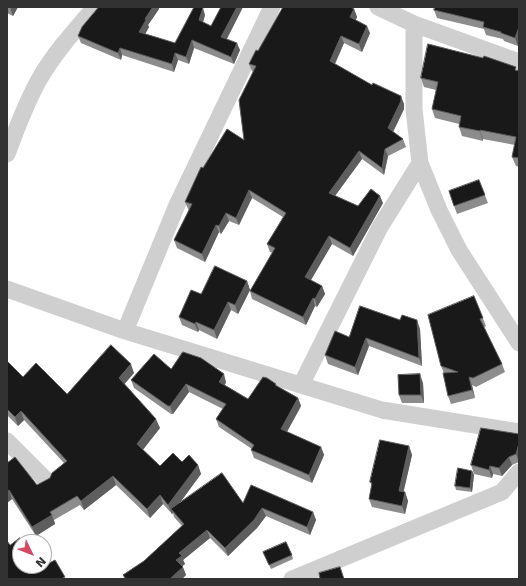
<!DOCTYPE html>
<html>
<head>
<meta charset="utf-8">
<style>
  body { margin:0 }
  #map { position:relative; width:526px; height:586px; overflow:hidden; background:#fff; font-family:"DejaVu Sans",sans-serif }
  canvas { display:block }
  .frame { position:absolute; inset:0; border:8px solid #323232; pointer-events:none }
  .north { position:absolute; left:12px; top:534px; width:40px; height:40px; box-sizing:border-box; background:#fff; border:1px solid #adadad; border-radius:50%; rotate:133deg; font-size:11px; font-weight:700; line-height:16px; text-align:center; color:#323232 }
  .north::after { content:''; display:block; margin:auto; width:14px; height:18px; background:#d54965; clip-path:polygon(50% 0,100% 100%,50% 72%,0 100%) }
</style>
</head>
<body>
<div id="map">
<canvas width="526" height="586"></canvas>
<div class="frame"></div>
<div class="north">N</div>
</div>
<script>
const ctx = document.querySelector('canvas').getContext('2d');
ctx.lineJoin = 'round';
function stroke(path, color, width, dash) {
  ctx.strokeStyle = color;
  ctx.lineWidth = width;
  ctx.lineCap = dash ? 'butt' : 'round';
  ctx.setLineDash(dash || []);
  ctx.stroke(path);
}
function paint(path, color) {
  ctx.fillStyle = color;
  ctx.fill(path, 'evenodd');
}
stroke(new Path2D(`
  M378,7L414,24L519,62
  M414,24V109L420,163L439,210L459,250L519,343
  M7,154C17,128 26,102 40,78C55,52 76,29 95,7
  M7,289L125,331L382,410L519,432
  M125,331L177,205L272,7
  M301,385L380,227L420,163
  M7,441L46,480
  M292,579L502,492L519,472`), '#cfcfcf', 17);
paint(new Path2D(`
  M7,7H18L13,16L7,13Z
  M60,7H68L67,8H61Z
  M221,7H243L227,39L240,50L234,64L194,48L189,64L178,60L174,72L122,55L121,60L81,43L78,36L159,9L148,25L149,27L145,34L175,43L205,15L203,23L211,26Z
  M281,7L354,9L357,17L356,20L370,33L362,52L344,43L335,64L404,104V109L393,132L403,139L406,147L388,156L384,175L362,159L335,196L358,206L383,203L353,256L332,244L311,280L322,286L325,294L317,307L315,306L306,325L252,299L250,291L273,253L270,252L267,244L283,217L252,198L239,225L229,221L221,234L219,232L205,262L177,248L174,240L189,210L188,209L185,202L203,168L244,140L253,72L252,71L249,64L258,51L282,9Z
  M519,7L518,46L504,41L503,39L486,35L484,29L437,18L434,10Z
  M517,71H519V167L516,166L512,157L515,145L483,139V141L462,136L459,127V124L435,118L432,109L436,90L424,87L421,78Z
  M479,180L488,203L457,214L449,191Z
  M247,281L250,290L238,314L231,310L217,339L199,330L198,332L182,325L179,317L201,294Z
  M474,296L486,326L484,327L502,364L505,372L476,387L472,385L475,398L451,404L448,396L444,373L441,366Z
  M420,329L422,366L369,346L358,375L328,364L325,355L349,337Z
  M7,363L23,377L67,394L134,373L124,384L160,428L143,450L160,466L182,462L198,465L201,474L179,504L243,503L313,512L316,520L310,535L266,516L257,528L228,556L210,538L183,560L185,564L182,566L186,575L182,579H125L123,575L144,561L182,526L174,517L173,513L172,514L163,504L150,518L116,485L84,510L80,505L54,520L55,524L36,536L12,499L7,503V463L37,485L50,478L64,463L24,420L18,426L7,415Z
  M171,369L226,382L225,385L248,399L276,384L277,386L298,398L301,406L287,432L321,447L324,455L312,483L254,458L251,450L252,449L219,427L216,419L223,409L189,392L173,414H171L134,388L131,380Z
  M423,383L424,403H402L399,395Z
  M519,434V462L512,465L502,476L493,474L492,478L474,474L471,465Z
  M409,446L412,455L403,492H405L408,501L405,514L372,507L369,499L372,486L370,482Z
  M472,471L474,475L472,492L456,490L455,486Z
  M263,552L292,555L293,559L271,569Z`), '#8c8c8c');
paint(new Path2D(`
  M10,7H18L13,16Z
  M153,7H159V9L148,25L149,27L142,40L139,32L145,19Z
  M237,7H243L224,44L221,37Z
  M203,8L205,15L201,28L199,20Z
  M354,9L357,17L353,25L350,17Z
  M367,26L370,33L362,52L359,44Z
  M519,27V44L518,46L515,38Z
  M341,36L344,43L333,68L330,61Z
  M192,40L194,48L189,64L186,57Z
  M237,43L240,50L234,64L231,57Z
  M120,48L122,55L121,60L118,53Z
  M175,53L178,60L174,72L172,64Z
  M401,96L404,104V109L391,136L388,128Z
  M480,130L483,139V141L480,131Z
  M385,149L388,156L384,175L382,168Z
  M359,151L362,159L332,200L329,193Z
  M249,190L252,198L239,225L236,218Z
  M380,196L383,203L353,256L350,248Z
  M226,213L229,221L221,234L219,226Z
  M216,225L219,232L205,262L202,254Z
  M329,236L332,244L308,285L305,277Z
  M247,281L250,290L238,314L235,305Z
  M322,286L325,294L317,307L315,299Z
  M313,298L315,306L306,325L303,317Z
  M228,302L231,310L217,339L214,330Z
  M417,320L420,329L422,366L419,358Z
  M196,322L199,330L198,332L195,324Z
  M366,338L369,346L358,375L355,367Z
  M131,364L134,373L122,387L119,378Z
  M224,374L226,382L222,390L219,382Z
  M420,374L423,383L424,403L421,395Z
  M469,377L472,385L475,398L472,390Z
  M186,384L189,392L173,414L170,406Z
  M298,398L301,406L284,437L281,429Z
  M21,411L24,420L18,426L15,417Z
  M156,419L160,428L140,453L137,444Z
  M519,443V462L516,454Z
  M409,446L412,455L402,499L399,491Z
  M321,447L324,455L312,483L309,475Z
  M509,457L512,465L502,476L499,468Z
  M198,465L201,474L173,512L171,509L173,513L172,514L168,505Z
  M490,466L493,474L492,478L489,470Z
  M472,471L474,475L472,492L470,488Z
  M113,476L116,485L84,510L81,501Z
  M9,490L12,499L7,503V491Z
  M405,492L408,501L405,514L402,506Z
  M160,495L163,504L150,518L147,509Z
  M262,508L266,516L257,528L228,556L225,548Z
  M313,512L316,520L310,535L307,527Z
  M52,515L55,524L36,536L32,527Z
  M207,530L210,538L183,560L185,564L179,569L176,560L179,553Z
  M183,567L186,575L182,579H171V578Z`), '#5e5e5e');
const building = new Path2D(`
  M99,7H153L145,19L146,20L139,32L175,43L194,7H200L203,8L199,20L211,26L221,7H237L221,37L237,43L231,57L192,40L186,57L175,53L172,64L120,48L118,53L78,36L82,27Z
  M282,7H351L354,9L350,17L367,26L359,44L341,36L330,61L372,85L373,83L401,96V101L388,128L403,139L385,149L382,168L359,151L329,193L358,206L371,189L380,196L350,248L329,236L305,277L322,286L315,299L313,298L303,317L250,291L275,248L267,244L286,213L249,190L236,218L226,213L219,226L216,225L202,254L174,240L192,204L185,202L201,167L203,168L227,129L244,140L239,100L256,66L249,64L256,50L258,51L283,7Z
  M435,7H519V27L515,38L501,33V32L483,27L484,22L434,10Z
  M428,44L483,58L484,56L516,67L515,70L519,71V158L512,157L516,137L480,130V131L459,127L461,116L432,109L438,82L421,78Z
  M479,180L485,195L454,206L449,191Z
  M215,266L247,281L235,305L228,302L214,330L196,322L195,324L179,317L191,290L201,294Z
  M474,296L483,318L480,319L502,364L473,378L469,377L472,390L448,396L443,373L458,372L441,366L428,315Z
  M360,306L400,320L402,315L417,320L419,358L366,338L355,367L325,355L335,331L349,337Z
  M111,345L131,364L119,378L156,419L137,444L160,466L173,453L182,462L189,455L198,465L168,505L160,495L147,509L113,476L81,501L77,496L50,512L52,515L32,527L9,490L7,491V463L15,457L37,485L50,478L52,473L67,461L21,411L15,417L7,409V363L8,362L23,377L36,363L67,394Z
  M183,352L201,358L224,374L219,382L248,399L263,377L267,378L276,384L275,385L298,398L281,429L321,447L309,475L251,450L254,445L216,419L226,404L186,384L170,406H168L131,380L154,354L171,369Z
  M420,374L421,395H399L398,375Z
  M481,428L519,434V443L516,454L509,457L499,468L490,466L489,470L471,465Z
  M380,440L409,446L399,491L405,492L402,506L369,499L372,483L370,482Z
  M458,468L472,471L470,488L455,486Z
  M222,473L243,503L251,485L313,512L307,527L262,508L254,520L225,548L207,530L179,553L182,556L176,560L183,567L171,578V579H126L123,575L144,561L184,524L171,509Z
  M20,538L23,542H20V566H38L40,568L55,560L65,577L61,579H7V541L10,545Z
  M286,542L292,555L269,565L263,552Z
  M340,567L344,579H320L319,573Z`);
paint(building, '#191919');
stroke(building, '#5e5e5e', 1);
</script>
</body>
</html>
